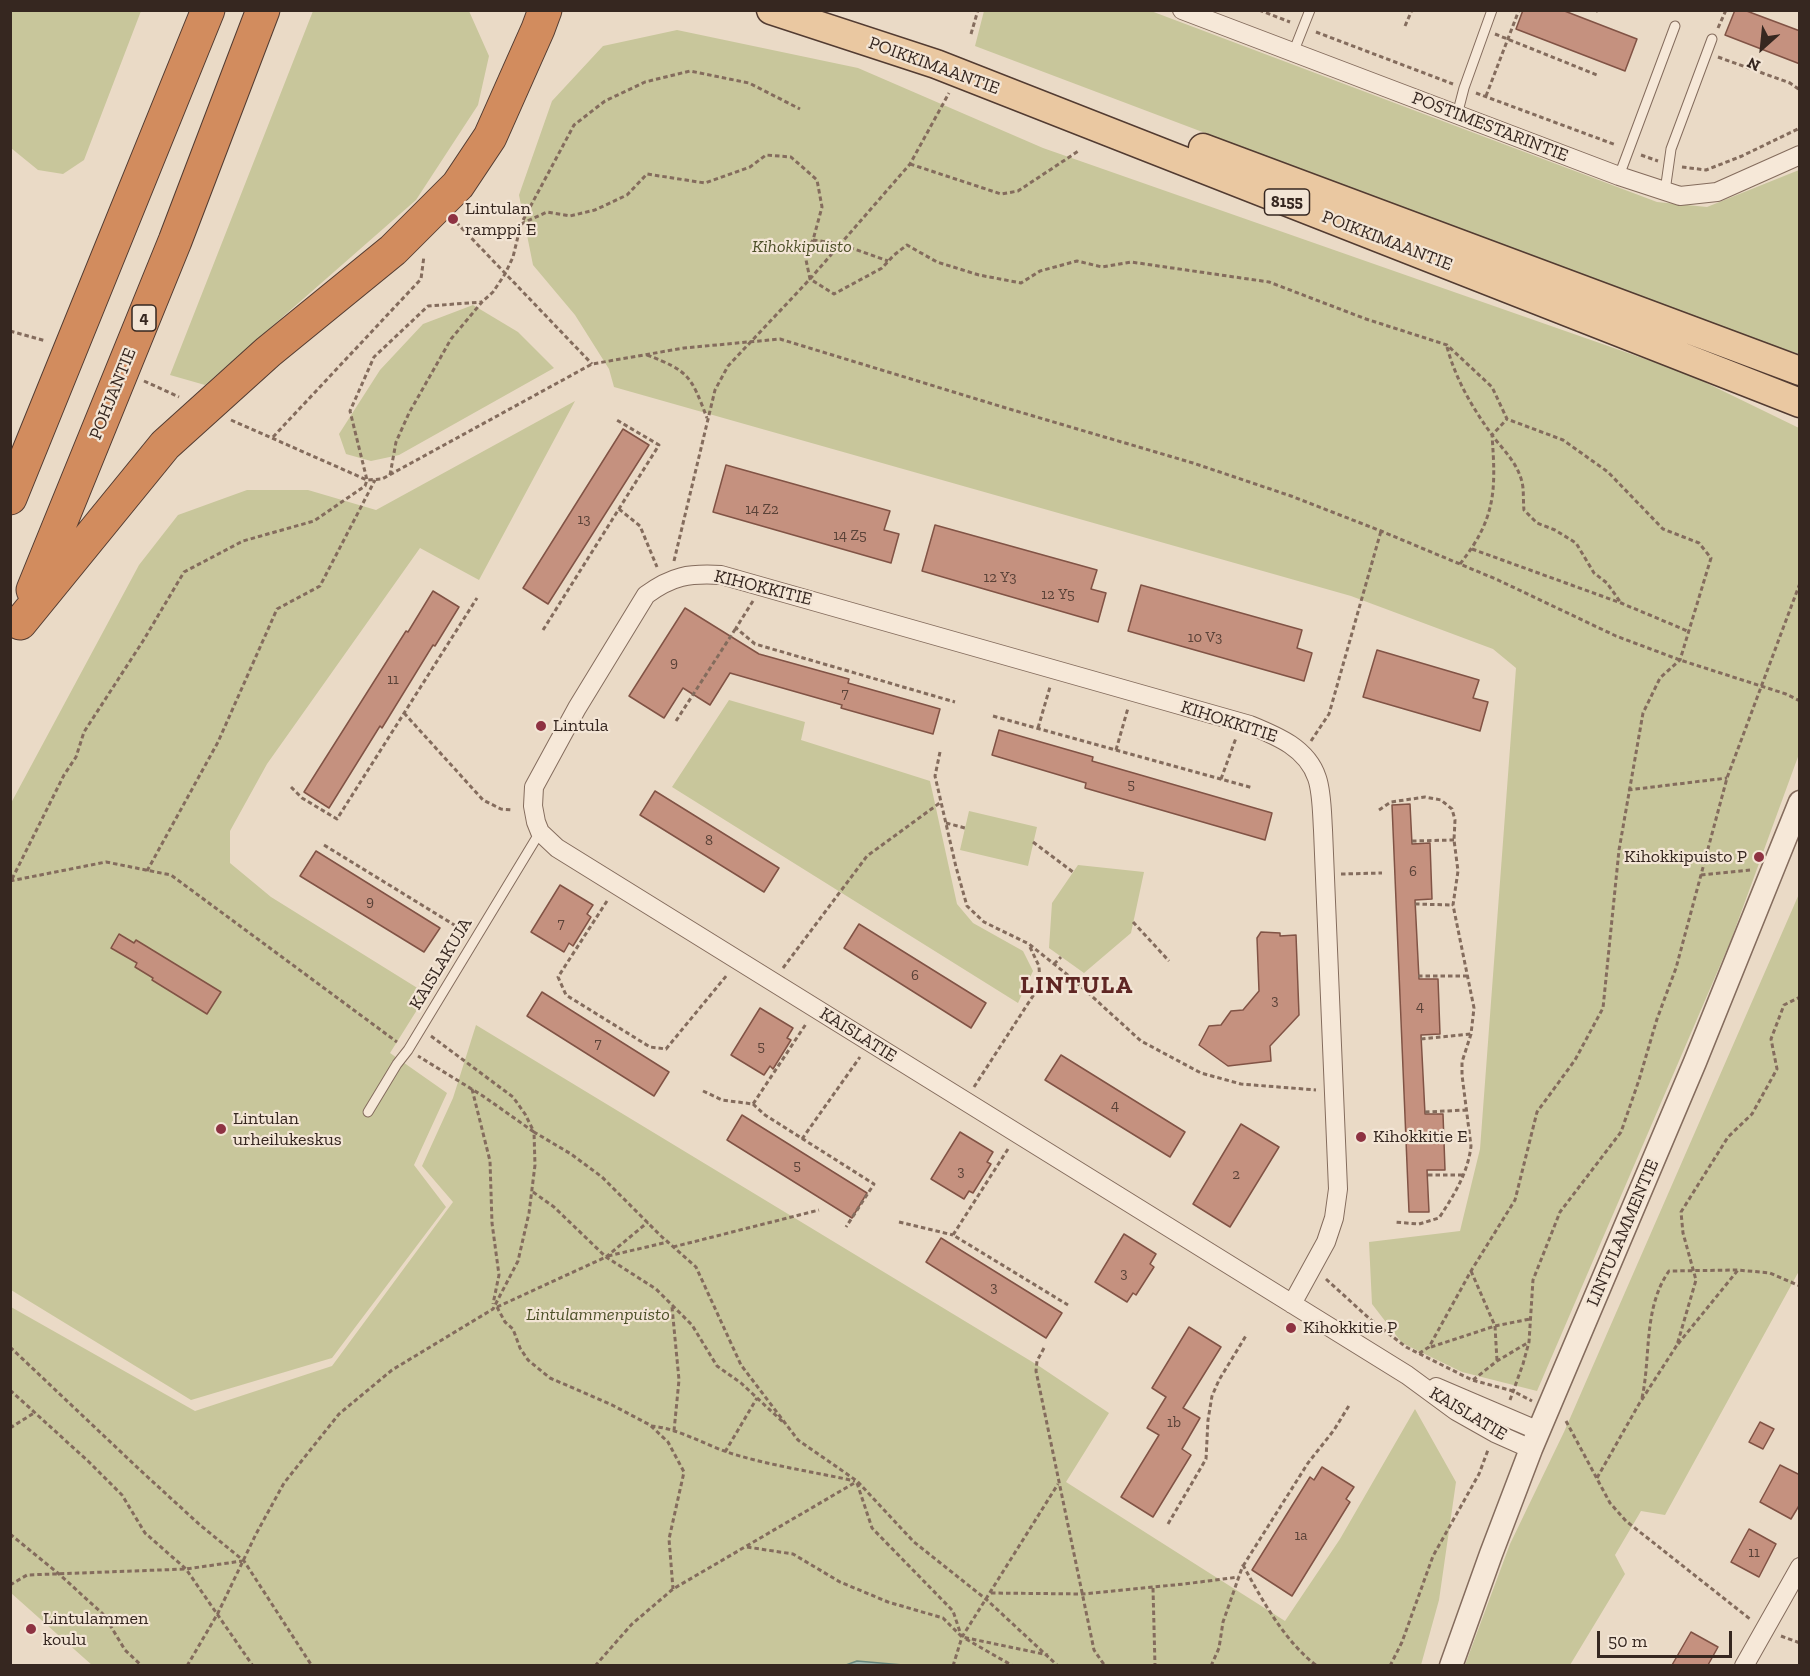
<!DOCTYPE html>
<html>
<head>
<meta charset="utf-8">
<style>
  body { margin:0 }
  #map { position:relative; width:1810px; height:1676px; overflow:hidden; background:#eadac6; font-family:"Zilla Slab",serif }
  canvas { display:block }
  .frame { position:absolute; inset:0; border:12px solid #362720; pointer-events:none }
  .north { position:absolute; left:1732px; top:18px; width:60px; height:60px; -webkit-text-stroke:4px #f3e5d5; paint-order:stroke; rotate:207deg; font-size:16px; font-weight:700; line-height:24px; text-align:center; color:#362720 }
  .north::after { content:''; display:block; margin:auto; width:21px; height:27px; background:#362720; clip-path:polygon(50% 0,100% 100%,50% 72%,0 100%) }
  .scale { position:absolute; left:1597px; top:1631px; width:135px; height:27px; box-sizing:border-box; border:3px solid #362720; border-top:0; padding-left:8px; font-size:18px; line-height:21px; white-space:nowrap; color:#362720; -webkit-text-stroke:4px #f3e5d5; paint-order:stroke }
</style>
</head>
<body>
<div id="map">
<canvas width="1810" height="1676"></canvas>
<div class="frame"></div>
<div class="north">N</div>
<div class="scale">50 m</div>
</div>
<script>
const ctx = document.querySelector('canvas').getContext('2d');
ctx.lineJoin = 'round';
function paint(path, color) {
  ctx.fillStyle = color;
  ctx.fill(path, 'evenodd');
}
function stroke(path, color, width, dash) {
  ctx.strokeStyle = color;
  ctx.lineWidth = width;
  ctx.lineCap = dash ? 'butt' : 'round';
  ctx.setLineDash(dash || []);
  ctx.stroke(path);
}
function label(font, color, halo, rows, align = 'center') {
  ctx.font = font + ' "Zilla Slab",serif';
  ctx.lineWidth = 4.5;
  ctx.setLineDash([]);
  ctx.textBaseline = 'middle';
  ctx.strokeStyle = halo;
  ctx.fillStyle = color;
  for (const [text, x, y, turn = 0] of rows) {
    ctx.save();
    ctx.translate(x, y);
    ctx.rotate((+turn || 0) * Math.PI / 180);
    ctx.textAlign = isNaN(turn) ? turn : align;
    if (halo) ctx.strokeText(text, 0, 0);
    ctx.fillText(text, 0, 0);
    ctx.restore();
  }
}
paint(new Path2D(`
  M10,11H141L84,160L63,174L38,170L11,148Z
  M313,11H469L489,56L478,105L416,200L205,385L170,375Z
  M984,11H1151L1657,202L1707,207L1799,170V354L1721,328L975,46Z
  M677,30L858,68L1043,148L1688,374L1799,428V754L1731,940L1537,1391L1462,1372L1402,1343L1372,1304L1369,1242L1460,1231L1480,1149L1516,668L1493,649L1351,596L614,387L609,369L575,315L533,265L519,195L552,101L603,46Z
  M473,305L518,332L554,368L399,455L371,461L346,454L339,434L380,370L423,324Z
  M575,401L479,580L420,548L267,764L230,831V863L271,897L427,994L390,1053L447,1093L414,1165L446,1207L332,1358L191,1400L11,1290L10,805L139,565L178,515L247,490H308L376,510Z
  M729,700L805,722L801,740L930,781L957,904L973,923L1023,951L1033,971L1018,1003L672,787Z
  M969,811L1037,827L1028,866L960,850Z
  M1078,865L1144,872L1131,933L1084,973L1049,948L1052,903Z
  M1799,894V1271L1665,1515L1641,1511L1615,1555L1625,1574L1570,1665H1465L1510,1544L1564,1432Z
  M476,1025L1039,1366L1109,1413L1066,1482L1285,1621L1340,1539L1415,1409L1456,1482L1439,1600L1421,1665L904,1666L857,1661L846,1666H93L11,1593V1307L195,1411L332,1366L453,1202L422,1166L453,1098Z`), '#c8c69b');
const water = new Path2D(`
  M857,1661L903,1665H904H846Z`);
paint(water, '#a7beb4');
stroke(water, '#6e8c80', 1.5);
const building = new Path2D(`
  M1523,10H1562L1637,39L1625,71L1516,29Z
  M1735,10H1744L1800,31V64L1725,35Z
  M623,429L649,445L548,604L523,588Z
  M726,465L890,511L884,530L899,534L891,563L713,512Z
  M935,525L1097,570L1091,589L1106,593L1098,622L922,571Z
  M1141,585L1302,630L1297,648L1312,653L1304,681L1128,631Z
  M433,591L459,607L435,646L433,645L382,728L380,726L329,808L304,792L406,631L408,632Z
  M685,608L759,654L849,679L848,683L940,709L933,734L841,708L842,705L730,673L710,705L683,688L664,718L629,696Z
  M1377,650L1479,680L1473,698L1488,702L1480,731L1363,697Z
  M999,730L1093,757L1092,761L1272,813L1265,840L1085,788L1086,783L992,755Z
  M655,791L779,868L764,892L640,815Z
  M1410,804L1412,844L1430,843L1432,899L1415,900L1419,979H1438L1440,1034L1421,1035L1425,1114H1443L1445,1170H1427L1429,1212H1409L1392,805Z
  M316,851L440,928L424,952L300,876Z
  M560,885L593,905L587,914L591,917L573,946L569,943L564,952L531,932Z
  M859,924L986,1003L971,1028L844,948Z
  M1261,932L1280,933V936L1296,935L1299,1015L1270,1046L1271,1061L1228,1066L1199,1045L1209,1026L1221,1025L1231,1011L1243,1010L1259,991L1257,938Z
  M119,934L134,943L136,940L221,992L207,1014L152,980L153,978L135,967L137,963L111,948Z
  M542,992L669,1072L654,1096L527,1016Z
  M760,1008L793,1028L787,1038L791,1040L773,1069L770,1066L764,1075L731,1055Z
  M1061,1055L1185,1132L1170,1157L1045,1080Z
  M742,1115L867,1193L852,1218L727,1140Z
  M1241,1124L1279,1147L1230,1227L1193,1204Z
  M960,1132L993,1152L987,1162L991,1164L973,1193L969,1191L964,1199L931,1179Z
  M1124,1234L1156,1254L1150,1264L1154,1267L1136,1295L1133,1293L1127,1302L1095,1282Z
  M941,1238L1062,1313L1046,1338L926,1262Z
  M1189,1327L1221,1347L1183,1408L1200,1418L1182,1449L1191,1455L1153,1517L1121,1497L1159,1435L1147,1428L1166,1397L1152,1388Z
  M1760,1422L1774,1429L1763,1449L1749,1442Z
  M1780,1465L1800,1475V1504L1791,1519L1760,1502Z
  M1322,1467L1354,1487L1346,1499L1350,1502L1292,1596L1252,1570L1310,1477L1314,1480Z
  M1749,1529L1776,1544L1759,1577L1731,1562Z
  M1691,1632L1718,1647L1708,1665H1672Z`);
paint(building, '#c5917f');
stroke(building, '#815345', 1.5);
const service = new Path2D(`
  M1293,53L1310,10
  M1457,115L1464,88L1492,10
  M1619,176L1675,26
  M1665,191L1671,149L1712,39
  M368,1112L397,1064L408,1050L540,832`);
const minor = new Path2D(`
  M1182,10L1619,176L1680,196L1717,192L1800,155
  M1292,1304L1326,1242L1334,1218L1338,1189L1323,830C1322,815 1322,792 1317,778C1307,748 1277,736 1250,725L721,575C689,573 672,576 646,595L577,708L534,787L533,806L536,822L540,832L557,848L1407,1375L1456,1411L1495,1433L1531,1449
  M1436,1387L1539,1431
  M1744,1666L1800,1567`);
const tertiary = new Path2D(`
  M1451,1666L1491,1554L1531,1449L1695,1062L1800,802`);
const primary = new Path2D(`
  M771,10L936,64L1800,403
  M1203,148L1800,371`);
const motorway = new Path2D(`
  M10,498L208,10
  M33,590L175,241L263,10
  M20,623L165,445L268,352L393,250L458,185L490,137L538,29L545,10`);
stroke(service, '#846c5d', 11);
stroke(minor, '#846c5d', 20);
stroke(tertiary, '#846c5d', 25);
stroke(primary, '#523b31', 31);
stroke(motorway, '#523b31', 35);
stroke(new Path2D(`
  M1259,10L1290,22
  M1597,10L1598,12
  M1405,26L1412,10
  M1718,28L1726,10
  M1316,32L1453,84
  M971,34L978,10
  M1495,34L1597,75
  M1718,57L1790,83L1800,90
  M1476,93L1616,145
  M1486,96L1519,10
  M1641,155L1658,161
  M910,164L1001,194L1018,191L1080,150
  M1682,167L1706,170L1742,156L1800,128
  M456,222L592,364
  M521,224L547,212L570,216L595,210L627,195L647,174L705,183L750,167L766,155L791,157L817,180L822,207L813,240L805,255L810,279L834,294L882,268L894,255L907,245L937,262L979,275L1021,283L1040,271L1077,261L1102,267L1131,262L1269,282L1366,319L1447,345L1492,387L1507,419L1563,440L1608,472L1663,529L1699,543L1711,558L1680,660L1660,678L1643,713L1619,850L1603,1008L1575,1060L1537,1112L1515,1200L1471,1271L1429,1347L1418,1354
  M813,240L840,244L888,261
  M10,331L46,341
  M1447,347C1456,380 1472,407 1492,435C1503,450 1517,462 1522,482C1524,490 1523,501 1524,510L1537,523L1555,530L1576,543L1594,573L1607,583L1621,603
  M647,355C689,371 691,376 707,418
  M144,381L179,397
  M231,420L367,480L382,479L592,364L684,348L780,339L1006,408L1193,463L1291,496L1381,531L1498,580L1616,636L1680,660L1786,694L1800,701
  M273,437L421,279L424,256
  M390,475L396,442L409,413L451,339L482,302L493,292L505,274L513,257L521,224L574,125L605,101L645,82L690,71L749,83L800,109
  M619,509L640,526L657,567
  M1472,549L1621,603L1690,632
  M674,561L715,390L728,366L810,279L910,164L949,93
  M1460,564C1496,518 1496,491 1492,435L1507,419
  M753,601L736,628L755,644L955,702
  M543,630L659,445L615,419
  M404,713L483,800L501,809L513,810
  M993,716L1253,788
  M676,721L736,628
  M1038,728L1050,687
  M1311,741L1329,714L1381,531
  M1116,750L1128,708
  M940,752L935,776L956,867L967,906L984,922L1029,944L1074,980L1141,1041L1201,1073L1241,1084L1316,1090
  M1221,779L1236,738
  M291,787L302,798L337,819L477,598
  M1628,790L1727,778
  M1379,810L1391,802L1425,797L1441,800L1452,809L1455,820L1454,840L1458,871L1453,905L1474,1008L1471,1034L1462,1062V1075L1471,1146C1468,1173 1454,1195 1439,1218L1419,1224L1394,1222
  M946,823L965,828
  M1412,841L1454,840
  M1033,842L1073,872
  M324,845L456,926
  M147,871L218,742L277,609L320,586L375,480
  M1341,874L1382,873
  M1701,875L1750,870
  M12,879L64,775L76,757L84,732L143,641L184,572L243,541L314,521L365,486L367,480L350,411L374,357L428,306L482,302
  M10,881L106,862L171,875L397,1042
  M607,901L558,977L566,995L650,1047L666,1049L727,975
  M1415,904L1453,905
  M1133,922L1169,961
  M1030,947L1039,966L1040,985
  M1054,964L1061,957
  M783,968L867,856L941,802
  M1418,976H1469
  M431,1036L513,1097L525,1114L534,1132L571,1154L602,1177L661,1236L696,1267L741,1365L798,1440L857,1481L914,1542L987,1600L1058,1666
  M1421,1039L1471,1034
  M974,1087L1040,985L1074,980
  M472,1089L490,1161L492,1223L499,1275L493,1304
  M703,1091L722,1100L753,1104L806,1024
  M753,1104L765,1115L874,1184L846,1227
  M1425,1112L1467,1110
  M802,1139L860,1057
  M1008,1149L953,1235L1068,1305
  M1428,1175H1463
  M533,1192L554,1207L606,1257L656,1289L692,1325L717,1366L741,1383L784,1423
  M899,1222L953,1235
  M673,1247L819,1210
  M608,1256L668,1242
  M1471,1271L1495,1326L1497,1361
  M1326,1279L1371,1320L1406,1347L1472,1380L1513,1391L1532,1401
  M497,1307L505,1322L513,1329L520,1348L528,1360L550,1378L612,1405L650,1425L668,1442L684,1472L669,1539L673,1589
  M497,1307L606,1257L648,1222
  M672,1307L679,1380L674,1431
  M1678,1344L1738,1270
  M10,1347L140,1470L200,1525L244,1561L312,1666
  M1431,1347L1495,1326L1530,1319
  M1044,1348L1037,1361L1036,1371L1094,1650L1105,1666
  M1473,1380L1497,1361L1529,1342
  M10,1390L89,1462L122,1495L145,1533L186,1569L253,1666
  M1642,1398C1651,1357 1643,1308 1669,1271L1738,1270L1770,1273L1800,1286
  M1510,1400L1523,1364L1529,1342L1533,1280L1560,1212L1621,1132L1639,1080L1657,1019L1676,968L1727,778L1800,583
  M1566,1421L1610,1503L1626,1521L1750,1619
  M651,1426C678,1428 707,1446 733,1454C773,1466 814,1472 855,1481
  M10,1428L34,1413
  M725,1452L757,1398
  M1597,1478L1639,1404L1677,1345L1696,1280L1683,1233L1681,1212L1728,1137L1752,1114L1777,1069L1771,1039L1784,1005L1800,997
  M857,1483L872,1528L953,1611L961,1635
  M1168,1524L1206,1459L1208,1420L1212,1396L1219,1380L1247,1334
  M10,1534L59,1574L104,1615L125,1650L142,1666
  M747,1547L793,1554L840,1582L888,1602L943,1618L962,1637L1048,1655
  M1243,1565C1262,1600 1285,1642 1317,1666
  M1243,1566L1308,1463L1334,1430L1350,1404
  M10,1585L27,1575L186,1569L242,1561
  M1153,1588L1155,1666
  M991,1593L1083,1594L1184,1584L1239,1577
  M1781,1636L1800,1643
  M966,1639L1013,1666
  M187,1666L218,1613L256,1534L284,1483L339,1414L392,1370L493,1309L518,1261L529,1213L535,1165L534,1132L483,1096L418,1056
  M595,1666L632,1624L673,1589L856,1482
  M953,1666L962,1637L1058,1484
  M1211,1666L1219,1648L1223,1622L1243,1565
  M1390,1666L1402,1642L1433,1556L1479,1474L1488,1450`), '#846c5d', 3, [4.5, 3]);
stroke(service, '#f6e8d8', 9);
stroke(minor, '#f6e8d8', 18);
stroke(tertiary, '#f6e8d8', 22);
stroke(primary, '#eac8a1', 28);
stroke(motorway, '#d28c5e', 33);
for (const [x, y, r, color] of [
  [453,219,6,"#8e3242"],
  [541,726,6,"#8e3242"],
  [1759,857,6,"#8e3242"],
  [221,1129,6,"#8e3242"],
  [1361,1137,6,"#8e3242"],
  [1291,1328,6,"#8e3242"],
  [31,1629,6,"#8e3242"]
]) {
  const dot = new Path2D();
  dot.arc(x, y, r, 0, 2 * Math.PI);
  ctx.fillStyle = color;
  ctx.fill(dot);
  stroke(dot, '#f3e5d5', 2);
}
label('15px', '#5a4238', null, [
  ["14 Z2",762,510],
  ["13",584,520],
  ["14 Z5",850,536],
  ["12 Y3",1000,578],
  ["12 Y5",1058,595],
  ["10 V3",1205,638],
  ["9",674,663],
  ["11",393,680],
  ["7",845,694],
  ["5",1131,785],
  ["8",709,841],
  ["6",1413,872],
  ["9",370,902],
  ["7",561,924],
  ["6",915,976],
  ["3",1275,1001],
  ["4",1420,1007],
  ["7",598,1044],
  ["5",761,1047],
  ["4",1115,1106],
  ["5",797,1166],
  ["3",961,1172],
  ["2",1236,1175],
  ["3",1124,1274],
  ["3",994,1288],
  ["1b",1174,1423],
  ["1a",1301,1536],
  ["11",1754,1553]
]);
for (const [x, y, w] of [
  [1287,202,45],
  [144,318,24]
]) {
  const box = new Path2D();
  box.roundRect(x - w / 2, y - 13, w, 26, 4.5);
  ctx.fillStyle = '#f3e5d5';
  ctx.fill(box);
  stroke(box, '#362720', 1.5);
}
label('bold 16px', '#362720', null, [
  ["8155",1287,202],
  ["4",144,318]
]);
label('18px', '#362720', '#f3e5d5', [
  ["POIKKIMAANTIE",934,66,20],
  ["POSTIMESTARINTIE",1490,127,21],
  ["POIKKIMAANTIE",1387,241,21],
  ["POHJANTIE",113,394,-68],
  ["KIHOKKITIE",763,588,14],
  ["KIHOKKITIE",1229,722,18],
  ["KAISLAKUJA",441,964,-59],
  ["KAISLATIE",858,1035,32],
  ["LINTULAMMENTIE",1623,1233,-67],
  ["KAISLATIE",1468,1414,31]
]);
label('18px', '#362720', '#f3e5d5', [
  ["Lintulan",465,209],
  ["ramppi E",465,230],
  ["Lintula",553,726],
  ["Kihokkipuisto P",1747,857,"right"],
  ["Lintulan",233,1119],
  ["urheilukeskus",233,1140],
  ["Kihokkitie E",1373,1137],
  ["Kihokkitie P",1303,1328],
  ["Lintulammen",43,1619],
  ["koulu",43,1640]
], 'left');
label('italic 18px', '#4d5028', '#f3e5d5', [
  ["Kihokkipuisto",802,247],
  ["Lintulammenpuisto",598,1315]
]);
ctx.letterSpacing = '1.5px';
label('bold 24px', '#5f2623', '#f3e5d5', [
  ["LINTULA",1077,986]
]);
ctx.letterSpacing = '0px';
</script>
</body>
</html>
